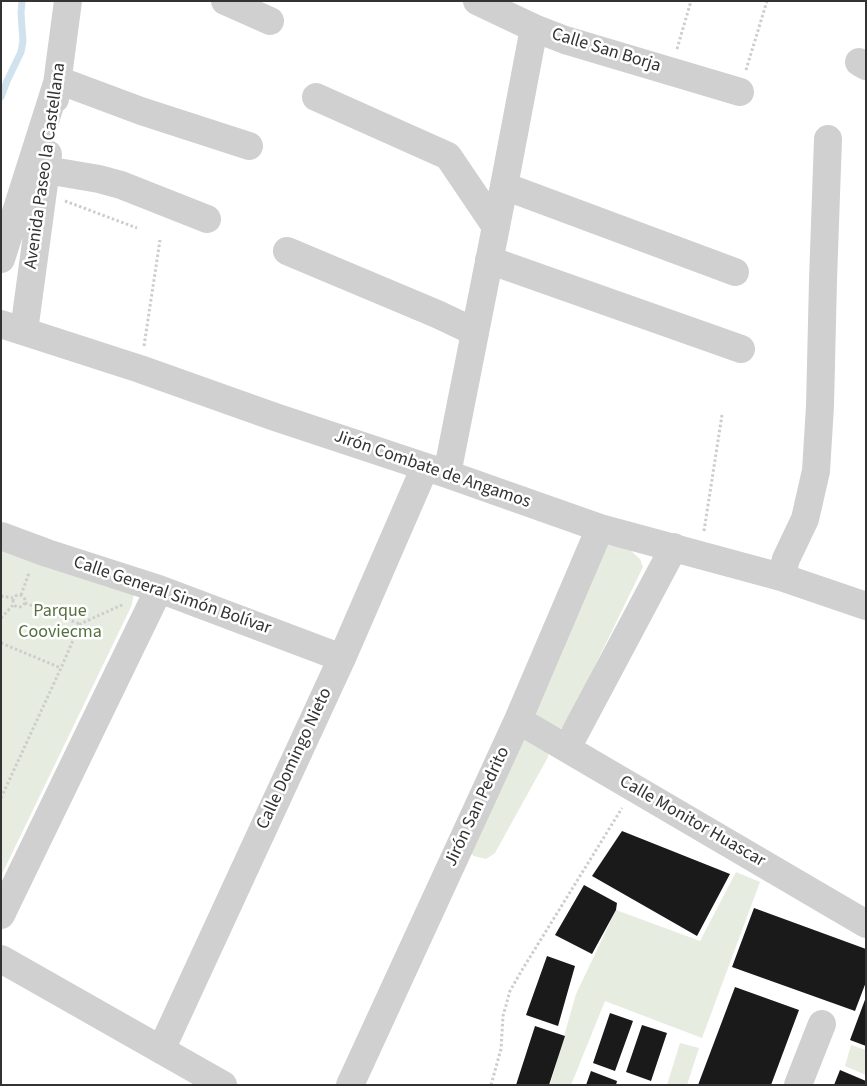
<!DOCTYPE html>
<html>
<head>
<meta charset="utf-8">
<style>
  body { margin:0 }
  #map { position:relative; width:867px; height:1086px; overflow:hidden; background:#fff; font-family:"Source Sans 3",sans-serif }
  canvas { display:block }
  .frame { position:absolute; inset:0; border:2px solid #333; pointer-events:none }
</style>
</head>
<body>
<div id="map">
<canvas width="867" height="1086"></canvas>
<div class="frame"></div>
</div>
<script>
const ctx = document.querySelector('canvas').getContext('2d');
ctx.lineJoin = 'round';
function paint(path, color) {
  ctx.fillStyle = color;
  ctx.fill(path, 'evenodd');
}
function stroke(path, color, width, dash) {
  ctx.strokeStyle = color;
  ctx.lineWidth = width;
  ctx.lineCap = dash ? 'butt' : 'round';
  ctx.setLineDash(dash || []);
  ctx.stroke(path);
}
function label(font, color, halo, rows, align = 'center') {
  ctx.font = font + ' "Source Sans 3",sans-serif';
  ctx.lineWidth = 5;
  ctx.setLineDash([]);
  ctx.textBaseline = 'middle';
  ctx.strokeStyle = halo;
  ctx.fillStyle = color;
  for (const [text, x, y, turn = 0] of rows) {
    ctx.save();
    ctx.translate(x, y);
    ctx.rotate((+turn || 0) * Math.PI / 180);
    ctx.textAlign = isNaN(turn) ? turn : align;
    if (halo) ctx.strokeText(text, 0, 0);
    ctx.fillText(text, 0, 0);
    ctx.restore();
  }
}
paint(new Path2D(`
  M1,541L134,595L131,607L1,876Z
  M608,545L629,549L640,559L643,567L567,723L560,729H551L531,710L603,550Z
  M522,736L549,749L548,757L495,853L486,859L474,856L467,850Z
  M736,872L760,882L702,1038L605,1001L571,1085H550L576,994L616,910L700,941Z
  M680,1043L699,1048L687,1085H667Z
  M851,1045L866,1050V1075L845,1066Z`), '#e6ecdf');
stroke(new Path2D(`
  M1,97L7,81L21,52L23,41L21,13L22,1`), '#cfe2ee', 7);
paint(new Path2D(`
  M622,831L730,874L697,936L592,876Z
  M584,885L617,903L616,910L592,954L555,935Z
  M754,908L866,949V982L855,1011L732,967Z
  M547,956L575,966L558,1026L526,1015Z
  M735,987L799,1010L771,1085H698Z
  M866,997V1046L850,1040Z
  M610,1013L633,1021L615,1071L593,1063Z
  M642,1025L667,1033L651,1081L626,1072Z
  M535,1026L565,1036L549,1085H516Z
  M840,1070L866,1081V1085H834Z
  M591,1071L617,1081L616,1085H586Z`), '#1a1a1a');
stroke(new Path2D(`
  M677,49L691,1
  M746,70L767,1
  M65,201L137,228
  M144,346L160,240
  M704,531L722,415
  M13 601a6 6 0 1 1 12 0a6 6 0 1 1-12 0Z
  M21,595L29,573
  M1,596L13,598
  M25,603L80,624
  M1,618L14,604
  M1,643L61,668
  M1,798L61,668L80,624L124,604
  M491,1085L501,1049L503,1016L510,991L522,970L622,808`), '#cdcdcd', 3, [2.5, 2.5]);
stroke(new Path2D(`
  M225,1L270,21
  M477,1L534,28L565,40L740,92
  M859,62L866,66
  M316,97L448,156L496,227
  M55,99L68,1
  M46,170L99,179L121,185L207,219
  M504,186L735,272
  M287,251L437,314L475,332
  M1,259L58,80L141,111L249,146
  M489,260L741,349
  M1,324L140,369L275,417L447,474L600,528L781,577L866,606
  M24,331L48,154
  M447,474L504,186L534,28
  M1,536L47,553L159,589L342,658
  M781,577L786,559L805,519L816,471L820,406L823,280L828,139
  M518,720L866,924
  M567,748L674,547
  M1,915L159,589
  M1,959L223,1085
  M161,1050L342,658L425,467
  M350,1085L518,720L600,528
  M798,1085L822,1024`), '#d0d0d0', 28);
label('18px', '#333', '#fff', [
  ["Calle San Borja",606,51,17],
  ["Avenida Paseo la Castellana",46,166,-82],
  ["Jirón Combate de Angamos",432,470,19],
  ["Calle General Simón Bolívar",172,596,19],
  ["Calle Domingo Nieto",295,759,-65],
  ["Jirón San Pedrito",478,807,-65],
  ["Calle Monitor Huascar",692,822,30]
]);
label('18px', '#56703f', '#fff', [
  ["Parque",60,612],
  ["Cooviecma",60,633]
]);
</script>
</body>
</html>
